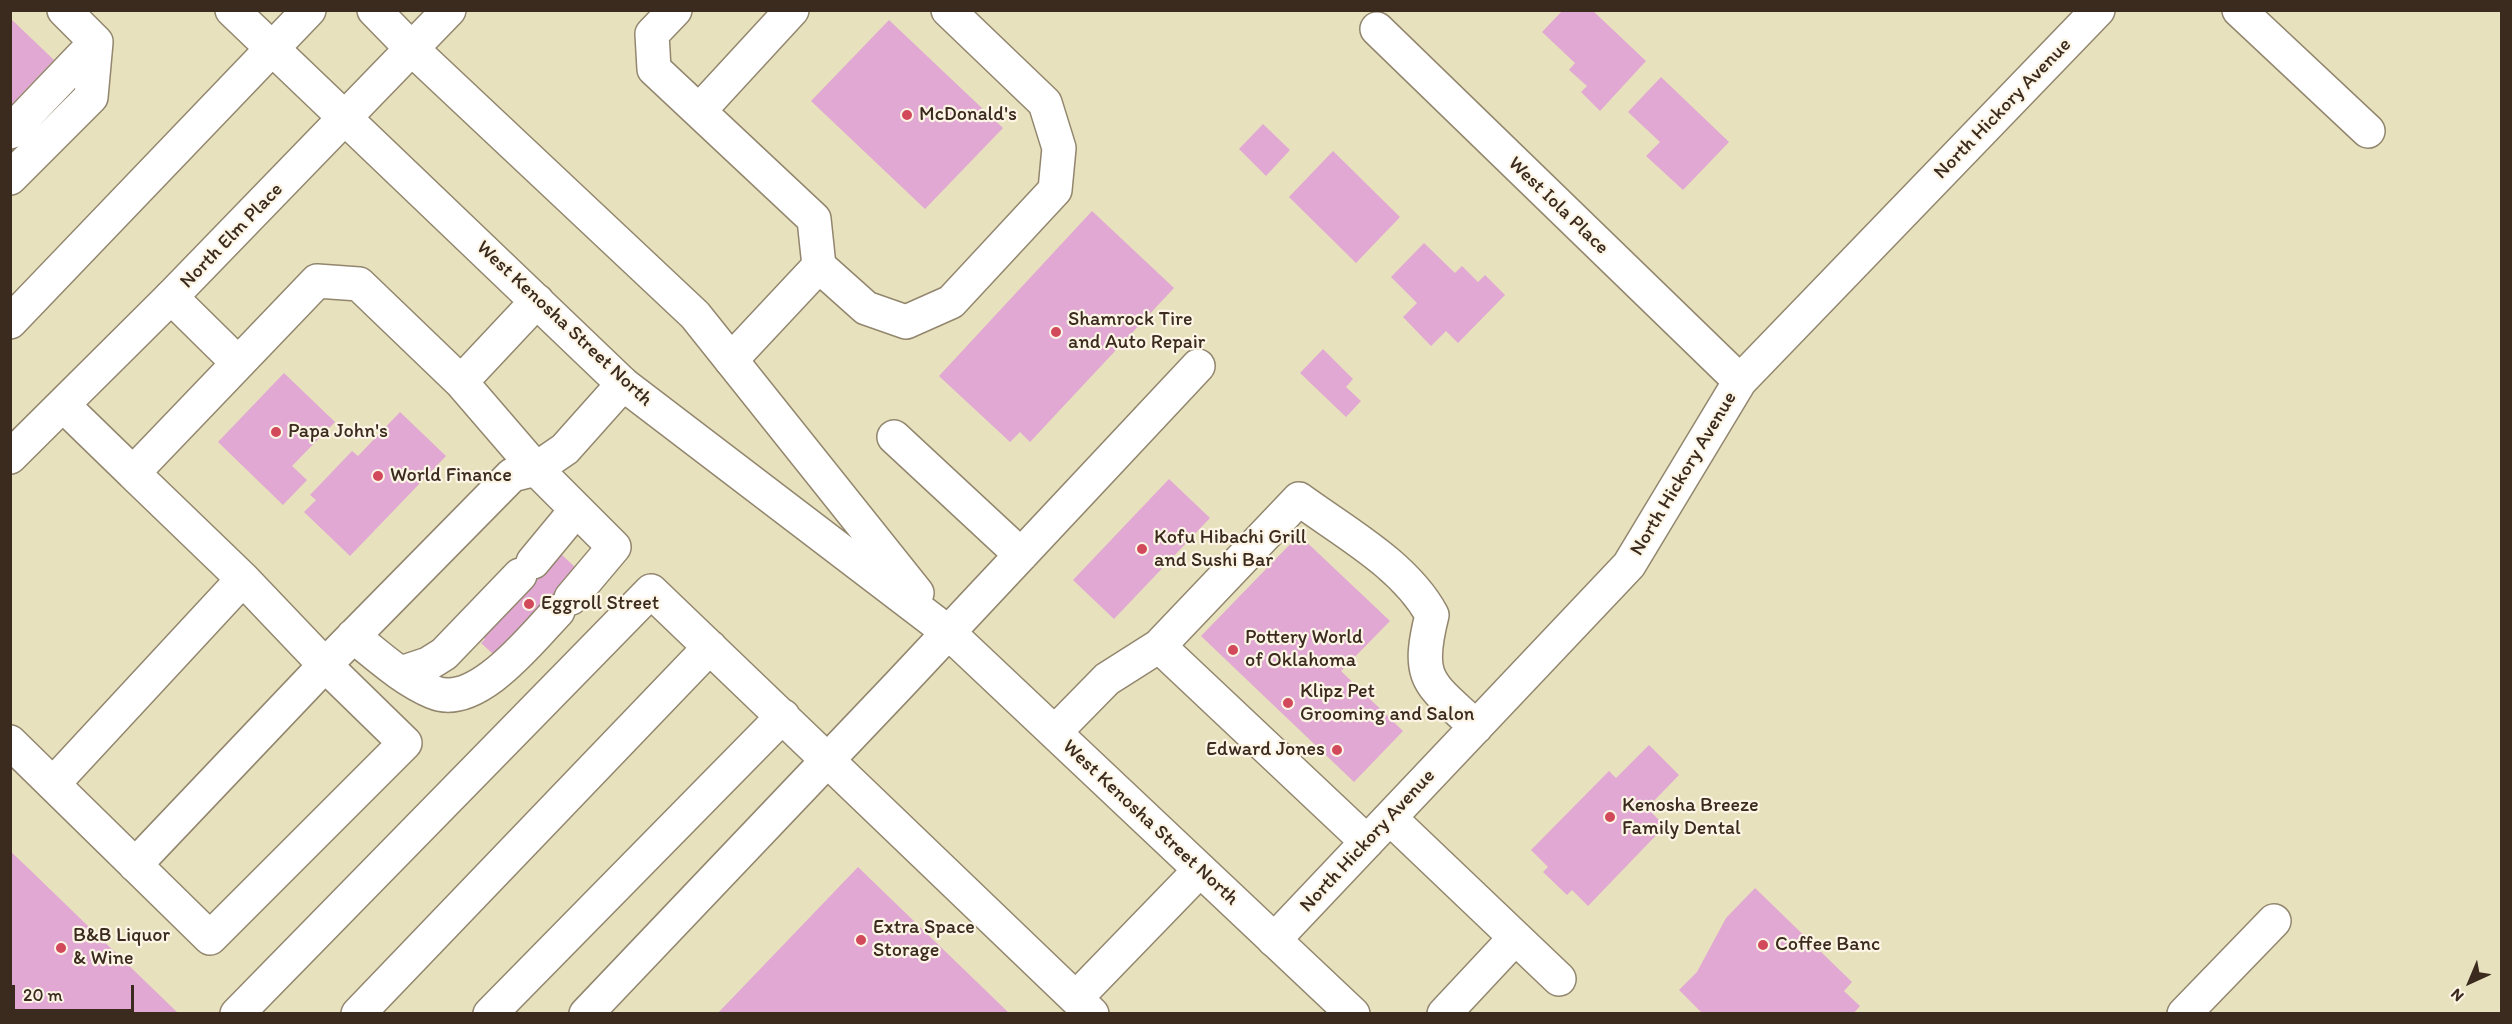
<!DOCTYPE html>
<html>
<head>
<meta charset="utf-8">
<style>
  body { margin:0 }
  #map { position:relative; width:2512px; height:1024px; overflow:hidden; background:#e8e1bd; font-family:Itim,sans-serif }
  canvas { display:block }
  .frame { position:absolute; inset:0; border:12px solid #3b2a1e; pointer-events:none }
  .north { position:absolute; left:2440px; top:952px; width:60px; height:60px; -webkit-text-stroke:4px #fcf5e5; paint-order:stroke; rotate:224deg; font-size:16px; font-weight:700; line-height:24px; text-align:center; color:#3b2a1e }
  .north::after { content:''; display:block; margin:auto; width:21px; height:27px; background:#3b2a1e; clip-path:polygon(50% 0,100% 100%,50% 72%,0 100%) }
  .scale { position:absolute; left:12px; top:985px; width:122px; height:27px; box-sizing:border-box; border:3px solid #3b2a1e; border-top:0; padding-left:8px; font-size:18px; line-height:21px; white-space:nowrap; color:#3b2a1e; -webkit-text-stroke:4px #fcf5e5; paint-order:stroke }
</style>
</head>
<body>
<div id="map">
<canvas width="2512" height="1024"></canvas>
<div class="frame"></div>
<div class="north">N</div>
<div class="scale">20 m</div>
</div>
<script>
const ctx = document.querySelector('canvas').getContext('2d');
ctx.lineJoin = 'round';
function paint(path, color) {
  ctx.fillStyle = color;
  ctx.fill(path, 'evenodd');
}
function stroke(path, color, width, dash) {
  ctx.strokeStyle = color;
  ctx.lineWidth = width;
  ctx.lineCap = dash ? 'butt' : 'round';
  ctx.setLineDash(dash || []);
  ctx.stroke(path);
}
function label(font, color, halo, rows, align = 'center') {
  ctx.font = font + ' Itim,sans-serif';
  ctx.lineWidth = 4.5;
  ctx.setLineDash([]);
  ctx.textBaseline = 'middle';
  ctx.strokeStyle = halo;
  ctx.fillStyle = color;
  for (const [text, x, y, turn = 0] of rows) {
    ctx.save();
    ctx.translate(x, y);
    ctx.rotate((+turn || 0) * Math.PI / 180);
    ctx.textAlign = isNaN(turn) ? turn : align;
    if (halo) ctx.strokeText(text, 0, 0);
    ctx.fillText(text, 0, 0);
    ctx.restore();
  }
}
paint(new Path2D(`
  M1563,10H1592L1646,61L1600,111L1581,92L1587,86L1569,70L1575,63L1542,32Z
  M10,18L54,60L11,105L15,109L10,114Z
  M889,20L1003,128L925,209L811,101Z
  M1661,77L1729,142L1683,190L1646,156L1660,142L1628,112Z
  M1263,124L1290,150L1266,176L1239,149Z
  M1333,151L1400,217L1356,263L1289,197Z
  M1092,211L1174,288L1030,442L1020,432L1010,442L939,376Z
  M1424,243L1455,273L1462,266L1478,282L1485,275L1505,295L1458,343L1446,331L1431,346L1403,317L1417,303L1391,277Z
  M1323,349L1353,379L1346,387L1361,401L1346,417L1300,373Z
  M284,373L335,422L292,466L307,480L283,505L218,442Z
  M400,412L446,456L350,556L304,512L316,500L310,495L352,451L358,456Z
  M1169,479L1210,518L1114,619L1073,580Z
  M1299,535L1390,621L1341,671L1403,731L1354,782L1201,636Z
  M561,554L577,569L565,588L498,652L496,650L493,654L481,643L485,639L482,637L528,583Z
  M1649,745L1679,775L1647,808L1665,826L1588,906L1572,890L1567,895L1543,872L1548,867L1531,850L1609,771L1616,778Z
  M10,851L26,866L179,1014H10Z
  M858,867L1010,1014H717Z
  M1755,888L1852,982L1844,991L1860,1006L1853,1014H1703L1679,990L1697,972L1726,918Z`), '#e0a8d3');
const minor = new Path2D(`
  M675,10L652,34L654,69L814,219L819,266
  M2239,10L2368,131
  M1377,29L1740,381
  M699,111L792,10
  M10,132L96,42
  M10,178L91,97L96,42L64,10
  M171,297L238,363
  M731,360L819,266L866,308L906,322L951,302L1055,190L1059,148L1045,103L948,10
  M461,382L537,301
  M64,406L133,473L317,281L359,284L461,382L536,469L614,547L571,598
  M894,437L1021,555
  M533,562L576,510
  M353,636C378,656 404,680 433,692C476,711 532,638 558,611
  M1159,646L1367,842
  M401,673L428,664L444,654L520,575
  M1055,732L1107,679L1159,646L1299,499C1344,532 1405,565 1432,615C1415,682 1430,683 1476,727
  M10,742L210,938L405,743L325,665L243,579L133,473
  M53,784L243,579
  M1390,818L1559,979
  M135,865L325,665L512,475L536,469L565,449L623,384
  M1274,940L1629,565L1740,381L2098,10
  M1076,998L1200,870
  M237,1014L651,591L1092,1014
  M358,1014L710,647
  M490,1014L783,716
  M586,1014L899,685L1198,366
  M1444,1014L1515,938
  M2184,1014L2274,921`);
const major = new Path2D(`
  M232,10L623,384L948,632L1353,1014
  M374,10L412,49L695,315L917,593
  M10,322L309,10
  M10,457L171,297L449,10`);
stroke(minor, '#92866e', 36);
stroke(major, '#92866e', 36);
stroke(minor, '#fff', 33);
stroke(major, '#fff', 33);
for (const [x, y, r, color] of [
  [907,115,6,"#d1495b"],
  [1056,332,6,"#d1495b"],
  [276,432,6,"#d1495b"],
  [378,476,6,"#d1495b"],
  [1142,549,6,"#d1495b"],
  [529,604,6,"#d1495b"],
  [1233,650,6,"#d1495b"],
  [1288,703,6,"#d1495b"],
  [1337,750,6,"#d1495b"],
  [1610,817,6,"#d1495b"],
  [861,940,6,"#d1495b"],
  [1763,945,6,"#d1495b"],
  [61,948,6,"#d1495b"]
]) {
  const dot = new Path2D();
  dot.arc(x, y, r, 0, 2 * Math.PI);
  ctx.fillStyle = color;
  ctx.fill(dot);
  stroke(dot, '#fcf5e5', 2);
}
label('20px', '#3b2a1e', '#fcf5e5', [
  ["North Hickory Avenue",2003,109,-46],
  ["West Iola Place",1558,206,44],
  ["North Elm Place",232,236,-46],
  ["West Kenosha Street North",564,324,43],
  ["North Hickory Avenue",1684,474,-59],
  ["West Kenosha Street North",1150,823,43],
  ["North Hickory Avenue",1368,841,-47]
]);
label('20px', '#3b2a1e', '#fcf5e5', [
  ["McDonald's",919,115],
  ["Shamrock Tire",1068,320],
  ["and Auto Repair",1068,343],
  ["Papa John's",288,432],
  ["World Finance",390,476],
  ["Kofu Hibachi Grill",1154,538],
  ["and Sushi Bar",1154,561],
  ["Eggroll Street",541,604],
  ["Pottery World",1245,638],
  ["of Oklahoma",1245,661],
  ["Klipz Pet",1300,692],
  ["Grooming and Salon",1300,715],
  ["Edward Jones",1325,750,"right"],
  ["Kenosha Breeze",1622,806],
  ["Family Dental",1622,829],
  ["Extra Space",873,928],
  ["Storage",873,951],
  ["B&B Liquor",73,936],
  ["& Wine",73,959],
  ["Coffee Banc",1775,945]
], 'left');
</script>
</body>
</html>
